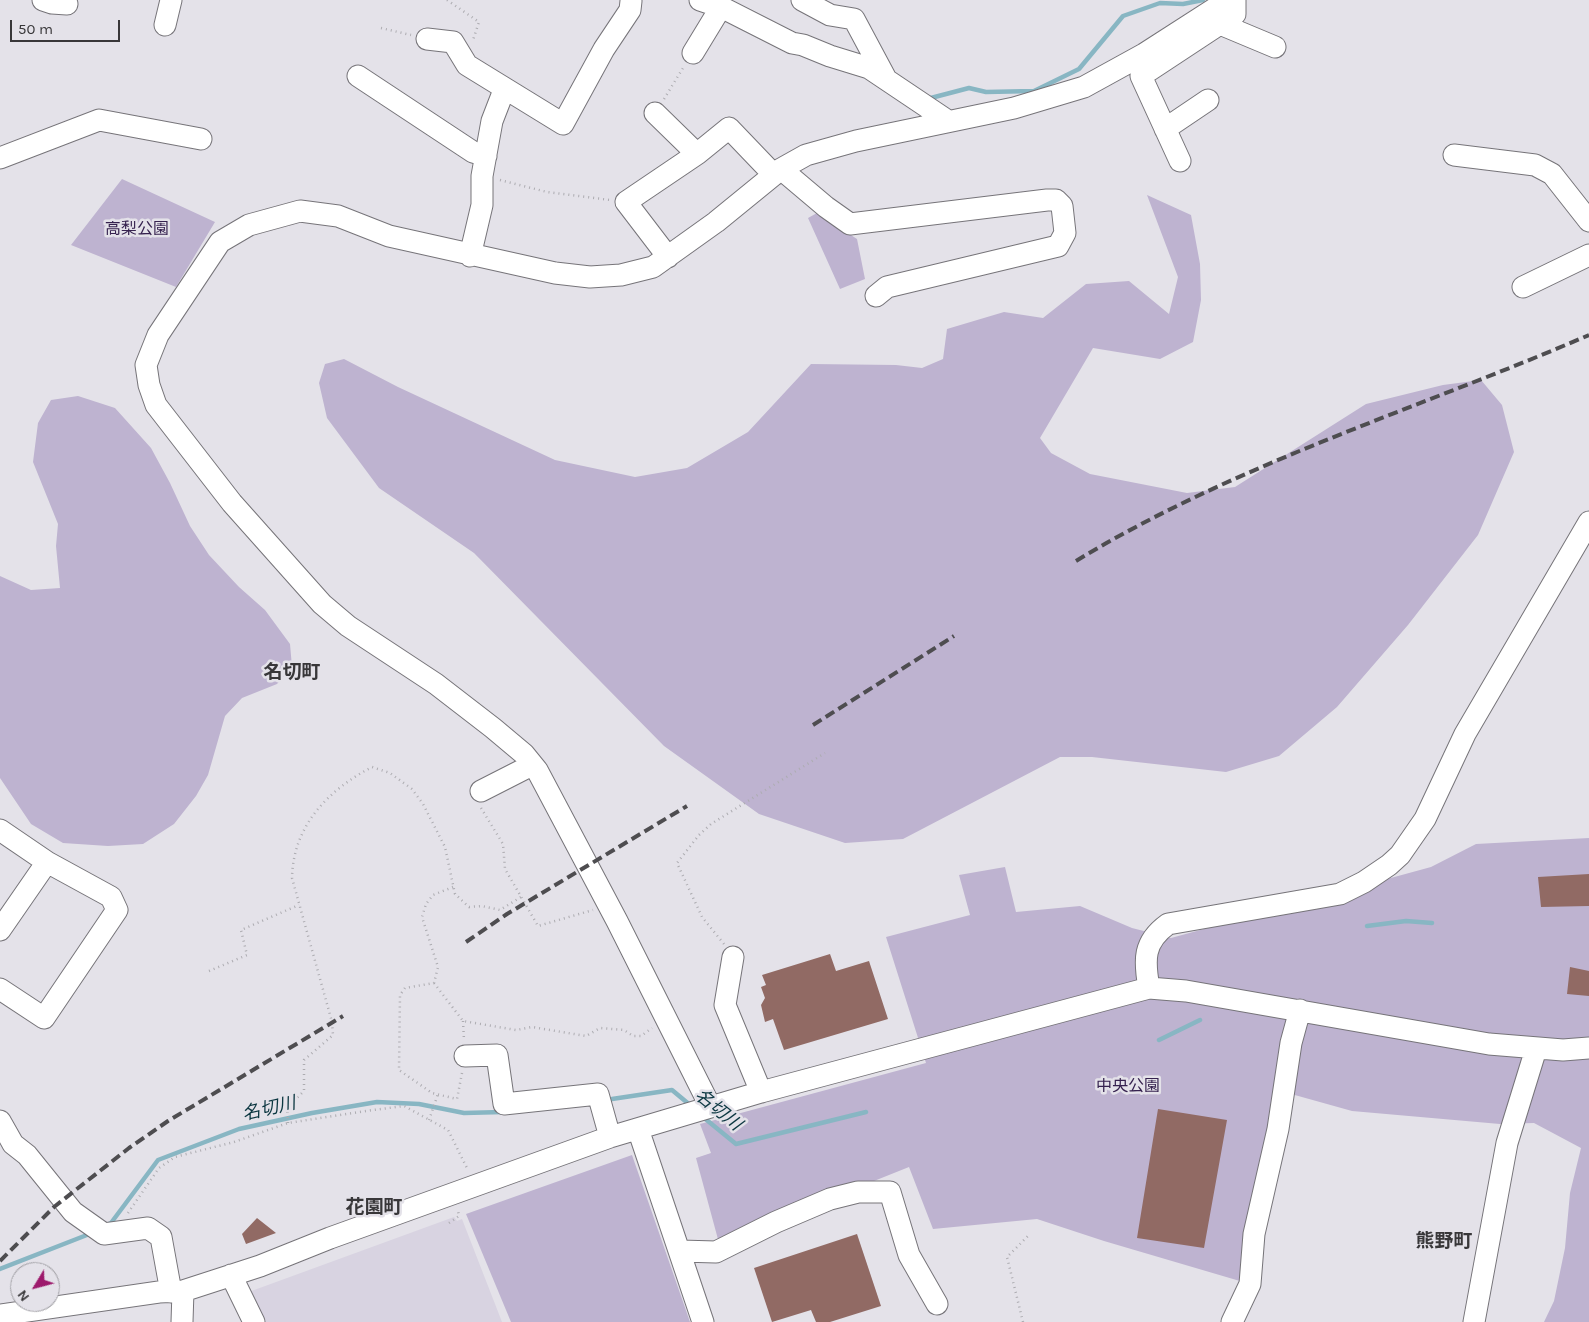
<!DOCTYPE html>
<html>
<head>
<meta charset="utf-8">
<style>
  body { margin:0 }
  #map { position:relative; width:1589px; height:1322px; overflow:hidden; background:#e4e2e9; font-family:Karla,sans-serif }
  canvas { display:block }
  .north { position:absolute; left:10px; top:1262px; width:50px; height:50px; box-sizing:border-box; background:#e4e2e9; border:1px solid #9f9ea3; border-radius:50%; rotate:233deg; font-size:14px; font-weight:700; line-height:20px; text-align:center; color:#383739 }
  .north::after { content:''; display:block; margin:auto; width:18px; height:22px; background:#9d1a6c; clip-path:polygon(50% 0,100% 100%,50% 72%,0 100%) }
  .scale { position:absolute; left:10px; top:20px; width:110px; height:22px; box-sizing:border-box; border:2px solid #383739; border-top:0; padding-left:6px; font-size:15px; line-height:18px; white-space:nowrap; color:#383739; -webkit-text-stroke:4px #e4e2e9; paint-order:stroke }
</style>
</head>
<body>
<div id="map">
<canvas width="1589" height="1322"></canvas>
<div class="north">N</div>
<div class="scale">50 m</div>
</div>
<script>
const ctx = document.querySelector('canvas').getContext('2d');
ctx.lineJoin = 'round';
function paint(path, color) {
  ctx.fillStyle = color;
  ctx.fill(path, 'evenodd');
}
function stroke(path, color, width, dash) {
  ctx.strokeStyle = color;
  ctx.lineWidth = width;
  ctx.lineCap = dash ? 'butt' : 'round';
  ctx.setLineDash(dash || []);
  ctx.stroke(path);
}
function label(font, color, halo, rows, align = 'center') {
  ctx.font = font + ' Karla,"Noto Sans JP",sans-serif';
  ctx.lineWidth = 5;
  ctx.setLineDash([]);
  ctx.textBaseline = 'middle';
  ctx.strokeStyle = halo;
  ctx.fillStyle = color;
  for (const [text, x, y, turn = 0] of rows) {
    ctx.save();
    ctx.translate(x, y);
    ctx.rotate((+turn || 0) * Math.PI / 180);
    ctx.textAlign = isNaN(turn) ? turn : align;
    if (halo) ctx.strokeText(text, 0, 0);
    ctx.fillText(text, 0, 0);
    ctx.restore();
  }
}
paint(new Path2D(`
  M454,1217L457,1221L462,1219L502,1322H262L246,1293Z`), '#d8d3e1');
paint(new Path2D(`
  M122,179L215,222L176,287L71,245Z
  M1147,195L1191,215L1200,264L1201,300L1193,342L1160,359L1093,348L1040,438L1051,453L1090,474L1187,493L1235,487L1366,404L1443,385L1481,380L1502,405L1514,452L1478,535L1408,625L1337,707L1279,756L1226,772L1092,757H1060L903,839L845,843L759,814L664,746L474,553L379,488L327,418L319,383L325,364L344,359L398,387L555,460L635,477L687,468L748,432L811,364L896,365L922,368L943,359L947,329L1004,312L1043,318L1086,284L1129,281L1169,314L1178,277Z
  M817,213L857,239L865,279L840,289L808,218Z
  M78,396L115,408L151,448L170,483L190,526L209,555L239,587L265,610L290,644L292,667L277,684L242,698L225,716L208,775L196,796L174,824L143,844L108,846L63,843L31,824L0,778V576L31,590L60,588L56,546L58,524L33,462L38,423L51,400Z
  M1589,838V1322H1544L1554,1301L1565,1248L1570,1193L1581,1148L1534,1123L1500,1124L1352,1111L1284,1092L1250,1284L1104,1241L1037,1219L933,1229L909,1167L719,1243L696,1158L711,1153L700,1124L926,1063L886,937L970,915L959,875L1005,867L1016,912L1080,906L1132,928L1171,938L1431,867L1476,844Z
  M632,1155L690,1322H511L466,1214Z`), '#beb3d0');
stroke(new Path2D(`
  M927,99L969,88L986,92L1034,91L1079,69L1123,16L1160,3L1183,4L1203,0
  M1367,926L1406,921L1432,923
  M1159,1040L1200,1020
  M612,1099L672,1090L690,1105
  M703,1117L736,1144L866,1112
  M107,1225L111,1223L158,1160L239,1129L312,1113L377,1102L419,1104L464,1113L503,1112
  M0,1269L92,1233`), '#88b6c3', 4.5);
paint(new Path2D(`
  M1589,874V906L1541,907L1538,877Z
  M830,954L836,971L869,961L888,1019L784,1050L773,1019L765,1022L761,1005L765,998L761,987L766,985L762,975Z
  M1570,967L1589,971V996L1567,994Z
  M1158,1109L1227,1120L1204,1248L1137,1238Z
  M257,1218L276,1233L246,1244L242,1234Z
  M857,1234L881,1306L830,1322H816L811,1310L772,1322L754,1268Z`), '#916a64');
const minor = new Path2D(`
  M43,0L52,3L67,4
  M700,0L721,7L792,43L803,45L830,56L869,68L948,121
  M802,0L830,15L854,19L885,77
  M1220,24L1275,47
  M165,25L171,0
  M427,39L453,42L467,65L563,124L604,49L630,10L631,1
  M693,53L721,7
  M358,76L473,152L486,156
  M655,113L697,154
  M1165,129L1208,100
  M1454,155L1535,165L1552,174L1589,221
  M0,158L99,120L201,139
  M1180,161L1141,76L1235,14V0
  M781,169L826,207L850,224L1047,200H1056L1062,206L1065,233L1058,246L887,287L876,296
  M470,256L482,205V176L492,121L504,90
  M668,257L626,202L697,154L729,128L774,175
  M1523,287L1589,255
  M481,791L532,765
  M0,830L47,862L111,897L117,910L44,1018L0,989
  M0,930L47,862
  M733,957L725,1005L761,1092
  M1149,988C1144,960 1143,942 1168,924L1340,894L1364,882L1389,865L1400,855L1425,819L1465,734L1589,522
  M465,1056L497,1055L504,1104L598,1094L610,1137
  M710,1106L617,921L537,770L524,754L493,728L436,684L348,626L322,604L232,503L156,405L149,385L146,365L158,335L220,242L249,225L300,211L338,216L389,236L555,273L590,277L621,275L653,267L716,222L781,169L806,155L856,141L1014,108L1084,87L1144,54L1228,0
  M0,1121L13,1144L27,1155L73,1212L104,1234L148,1228L161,1237L171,1292
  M638,1129L703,1322
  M680,1251L716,1252L776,1222L830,1199L858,1192H890L909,1255L937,1304
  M231,1275L254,1322
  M0,1315L159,1292L183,1291L260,1266L330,1238L610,1137L761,1092L1149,988L1186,991L1489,1044L1563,1050L1589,1048
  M182,1322L183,1291
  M1232,1322L1250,1284L1254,1234L1278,1129L1291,1043L1300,1010
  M1474,1322L1507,1143L1536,1049`);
stroke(minor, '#767479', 23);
stroke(new Path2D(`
  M447,0L479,22L473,40
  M381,28L411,35
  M664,99L683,68
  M500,180L547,192L610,200
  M481,808L503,844L505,869L538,926L593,910
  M453,887L433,895L426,904L422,917L438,967L434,983L405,988L400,995L399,1070L432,1093L457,1099L462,1073
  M724,944L702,917L677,863L699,835L711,824L825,753
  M209,971L247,955L241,930L299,905
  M434,983L463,1021L516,1030L532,1027L586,1036L600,1028L624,1030L633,1036H641L652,1028
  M463,1021L464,1040
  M429,1120L438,1094
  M288,1123L287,1108L304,1091V1060L333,1035L332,1022L292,878C293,826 328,790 372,767L390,773L412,789L423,804L445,847L455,894L469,907L482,906L500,910L521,897
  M128,1213L159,1168L175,1157L234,1142L288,1123L366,1111L404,1106L448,1130L468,1170
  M449,1223L459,1216L458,1211
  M1023,1322L1007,1257L1028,1236`), '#adacb1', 2.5, [1, 4]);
stroke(minor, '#fff', 21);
stroke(new Path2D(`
  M1076,561C1235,464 1418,409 1589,335
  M813,725L954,636
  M466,942L507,914L687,806
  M0,1261L54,1207L129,1148L168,1121L343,1016`), '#4e4d50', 4, [10, 5]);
label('16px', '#36224f', '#e4e2e9', [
  ["高梨公園",137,229],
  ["中央公園",1128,1086]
]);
label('italic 18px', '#0c3741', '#e4e2e9', [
  ["名切川",269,1109,-13],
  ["名切川",718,1110,39]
]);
label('bold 19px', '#383739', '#e4e2e9', [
  ["名切町",292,673],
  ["花園町",374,1208],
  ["熊野町",1444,1242]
]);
</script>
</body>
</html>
